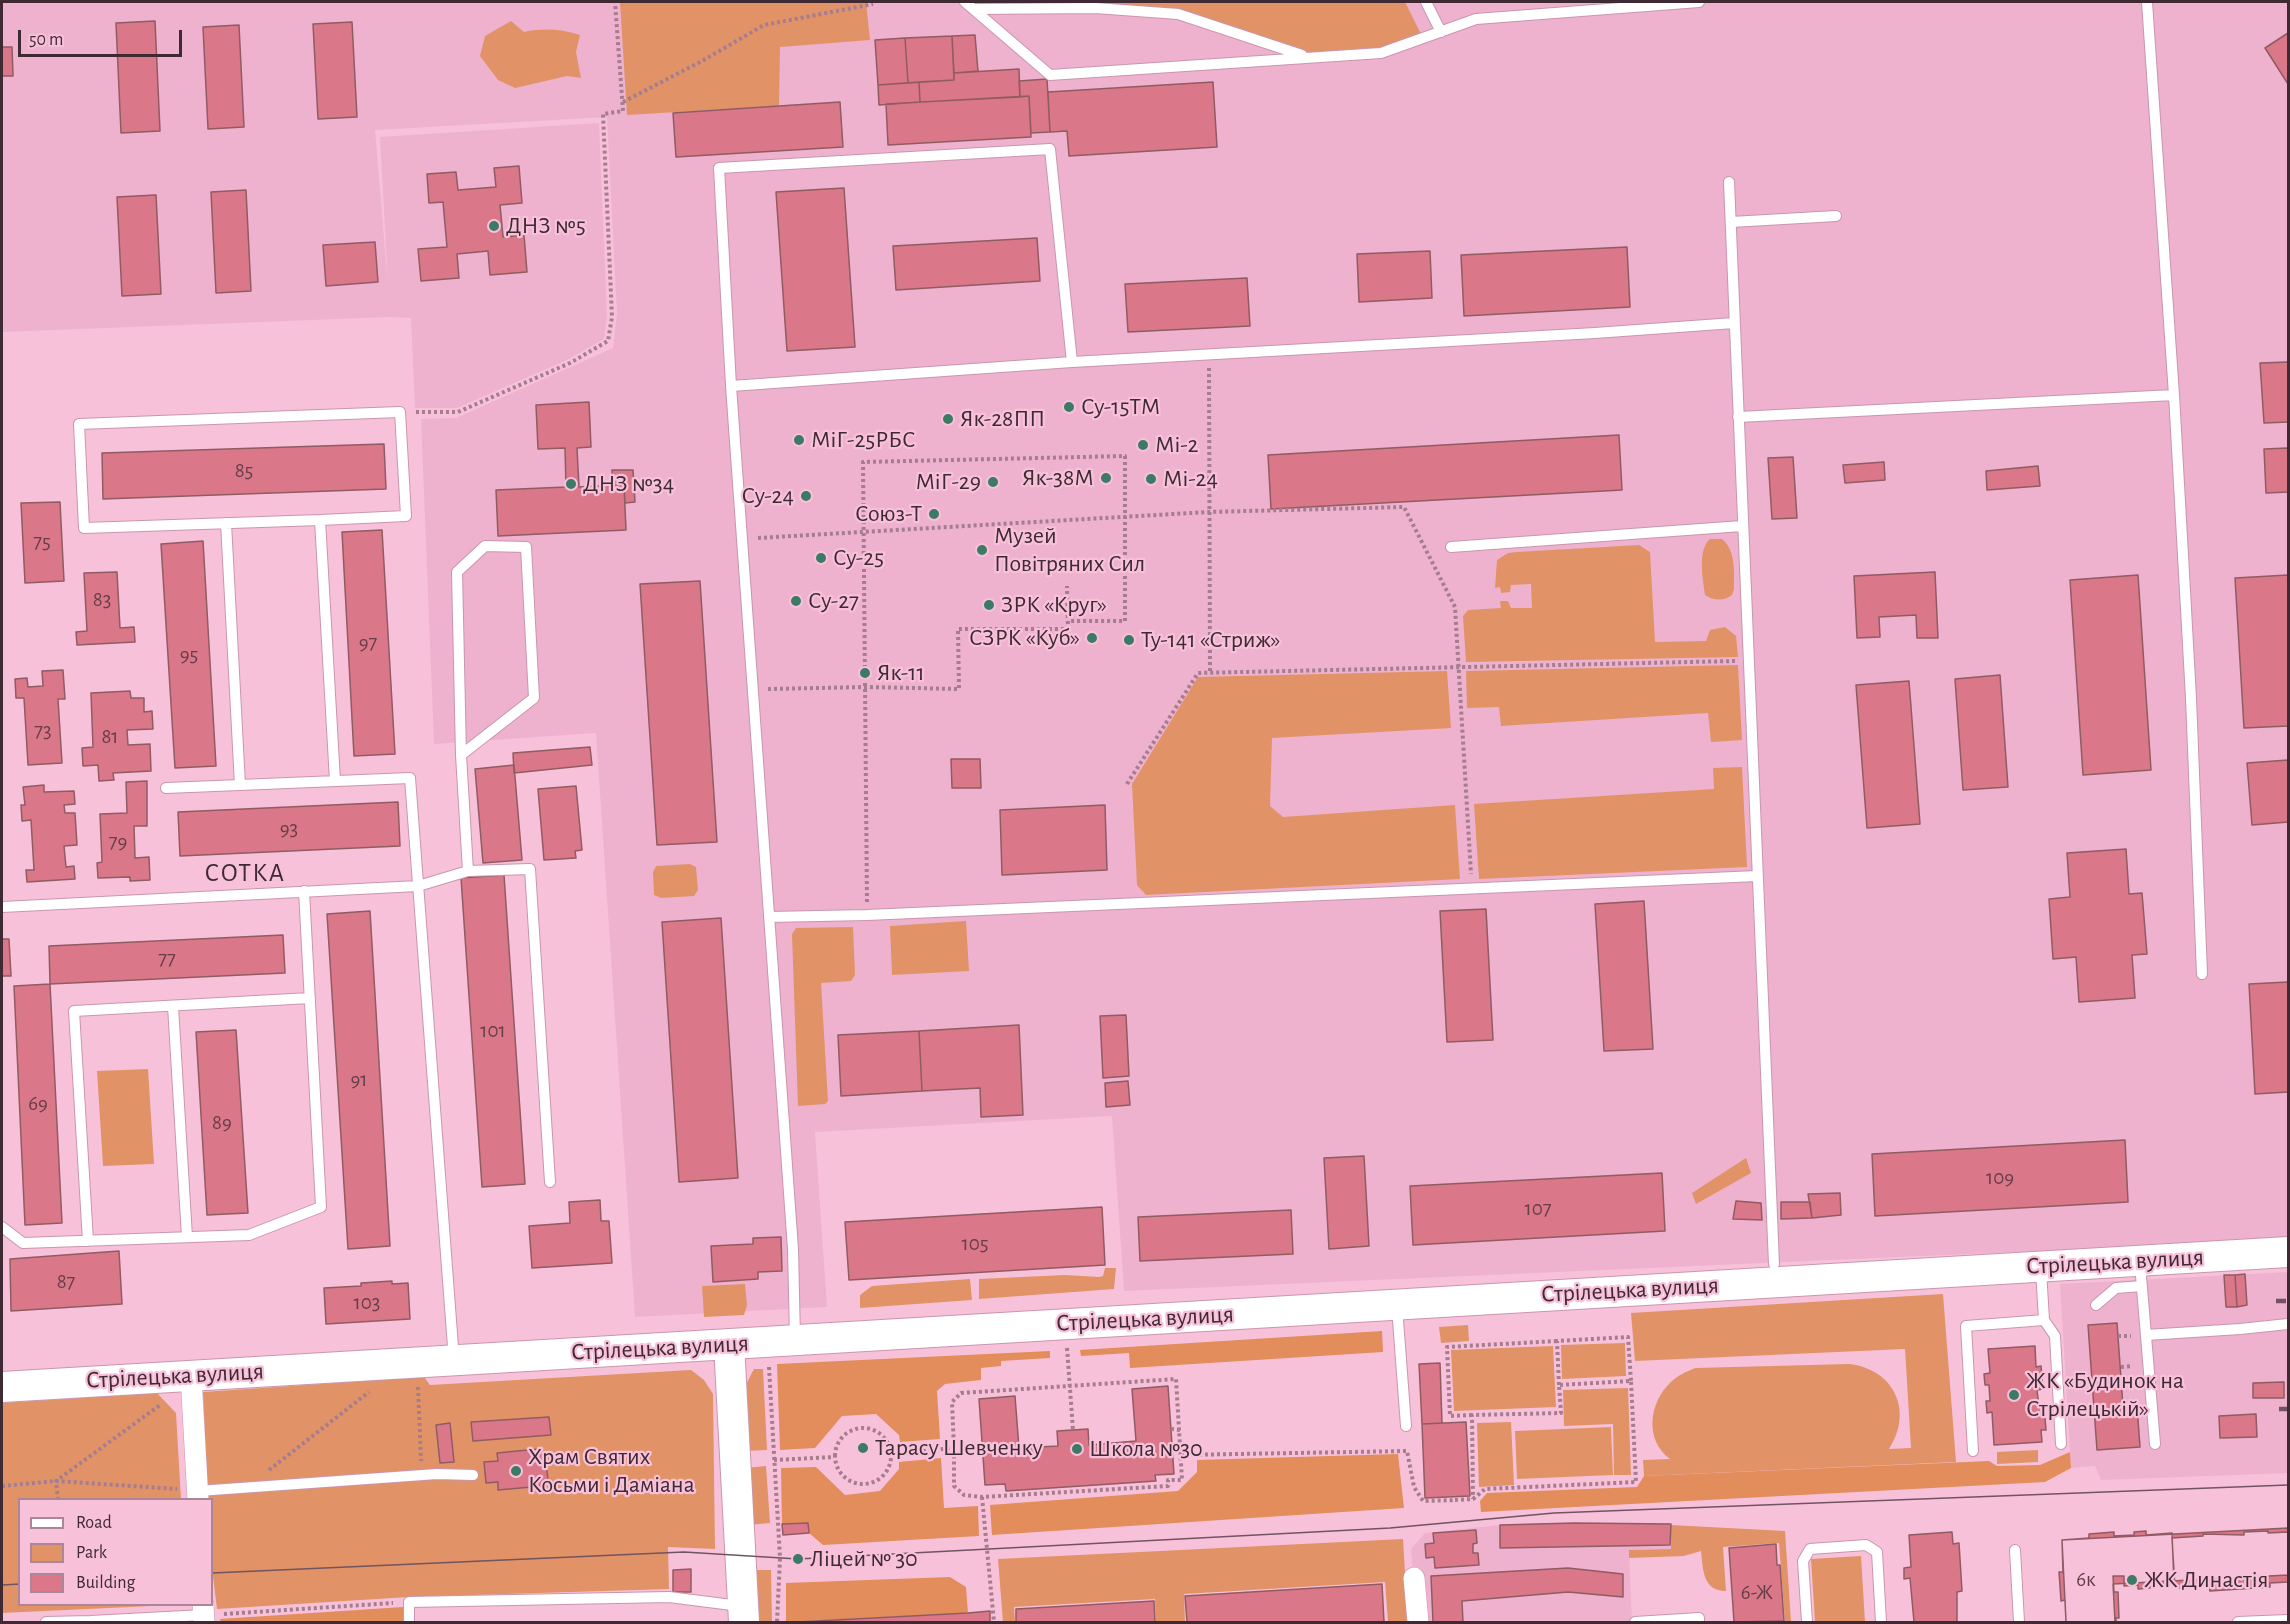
<!DOCTYPE html>
<html>
<head>
<meta charset="utf-8">
<style>
  body { margin:0 }
  #map { position:relative; width:2290px; height:1624px; overflow:hidden; background:#f8c1da; font-family:"Alegreya Sans",sans-serif }
  canvas { display:block }
  .frame { position:absolute; inset:0; border:3px solid #3f2a34; pointer-events:none }
  .legend { position:absolute; left:18px; top:1498px; width:195px; height:108px; box-sizing:border-box; background:#f8c1da; border:2px solid #ae8598; margin:0; padding:8px 10px; list-style:none; font-size:18px; color:#3f2a34 }
  .legend li { display:flex; align-items:center; gap:12px; height:30px }
  .legend b { width:30px; border:2px solid #ae8598 }
  .scale { position:absolute; left:18px; top:30px; width:164px; height:27px; box-sizing:border-box; border:3px solid #3f2a34; border-top:0; padding-left:8px; font-size:18px; line-height:21px; white-space:nowrap; color:#3f2a34; -webkit-text-stroke:4px #f8c1da; paint-order:stroke }
</style>
</head>
<body>
<div id="map">
<canvas width="2290" height="1624"></canvas>
<div class="frame"></div>
<ul class="legend">
<li><b style="height:8px;background:#fff"></b>Road</li>
<li><b style="height:16px;background:#e19367"></b>Park</li>
<li><b style="height:16px;background:#da7889"></b>Building</li>
</ul>
<div class="scale">50 m</div>
</div>
<script>
const ctx = document.querySelector('canvas').getContext('2d');
ctx.lineJoin = 'round';
function paint(path, color) {
  ctx.fillStyle = color;
  ctx.fill(path, 'evenodd');
}
function stroke(path, color, width, dash) {
  ctx.strokeStyle = color;
  ctx.lineWidth = width;
  ctx.lineCap = dash ? 'butt' : 'round';
  ctx.setLineDash(dash || []);
  ctx.stroke(path);
}
function label(font, color, halo, rows, align = 'center') {
  ctx.font = font + ' "Alegreya Sans",sans-serif';
  ctx.lineWidth = 4.5;
  ctx.setLineDash([]);
  ctx.textBaseline = 'middle';
  ctx.strokeStyle = halo;
  ctx.fillStyle = color;
  for (const [text, x, y, turn = 0] of rows) {
    ctx.save();
    ctx.translate(x, y);
    ctx.rotate((+turn || 0) * Math.PI / 180);
    ctx.textAlign = isNaN(turn) ? turn : align;
    if (halo) ctx.strokeText(text, 0, 0);
    ctx.fillText(text, 0, 0);
    ctx.restore();
  }
}
paint(new Path2D(`
  M2,2H2288V1240L1124,1291L1112,1116L815,1132L827,1307L635,1317L596,733L434,744L421,419L456,418L613,348L617,314L607,117L375,130L388,286L380,137L599,123L607,316L604,339L567,360L457,408H415L411,318L390,317L2,332Z
  M2288,1272V1473L2101,1480L2095,1466L2071,1468L2060,1284Z
  M1574,1523L1671,1525V1549L1629,1550L1632,1622H1417L1411,1549L1425,1533L1500,1525Z`), '#eeb2ce');
paint(new Path2D(`
  M620,2H866L870,40L780,47L779,106L627,115Z
  M1040,2H1405L1423,38L1381,53L1309,58L1178,14L1040,8Z
  M511,21L524,32C544,28 560,29 580,35L576,52L581,78L567,76L515,88L498,80L480,56L485,36Z
  M1710,539H1722C1736,550 1734,573 1734,589L1732,595C1724,601 1714,601 1705,595C1703,579 1697,550 1710,539Z
  M1639,545L1650,552L1655,642L1706,641L1710,630L1725,627L1736,636L1738,657L1466,662L1463,616L1468,610L1501,608L1500,601H1508L1511,608H1532L1531,584L1511,585L1510,592L1501,593L1500,587L1495,588L1497,560L1508,553L1517,552Z
  M1738,665L1742,740L1711,742L1708,713L1501,726L1499,707L1467,708L1466,671Z
  M1447,671L1451,728L1272,738L1270,806L1283,817L1455,805L1460,879L1146,895L1137,885L1132,784L1198,677Z
  M1742,767L1747,867L1479,879L1474,804L1714,789L1713,768Z
  M690,864L696,867L698,890L694,896L661,898L654,895L653,872L656,866Z
  M966,921L969,971L892,975L890,926Z
  M853,927L855,975L851,981L821,983L828,1101L825,1104L798,1106L792,934L796,928Z
  M148,1069L154,1164L103,1166L97,1071Z
  M1746,1158L1751,1173L1696,1204L1692,1193Z
  M1105,1268H1116L1114,1289L979,1299V1279L1065,1275L1099,1277L1103,1276Z
  M970,1279L972,1300L860,1308V1295L872,1286Z
  M745,1284L747,1305L744,1315L704,1317L702,1286Z
  M1943,1294L1956,1462L1644,1476L1643,1460L1670,1459C1644,1440 1649,1402 1671,1382C1678,1375 1686,1372 1695,1368L1849,1364C1894,1369 1914,1411 1889,1449L1911,1448L1905,1349L1635,1361L1631,1313Z
  M1468,1325L1469,1341L1441,1343L1439,1327Z
  M1625,1343L1626,1376L1562,1379L1561,1345Z
  M1553,1346L1556,1407L1454,1411L1451,1350Z
  M754,1369H763L767,1450L744,1451L740,1396Z
  M691,1370L704,1380L713,1394L715,1549L668,1547L669,1589L409,1597L217,1609L212,1568V1500L208,1499L203,1392L424,1377L430,1385Z
  M1628,1388L1631,1475H1614L1613,1424L1564,1426L1563,1390Z
  M157,1393L176,1413L181,1499L20,1500V1604L172,1605L2,1613V1403Z
  M1511,1422L1514,1485L1479,1487L1477,1423Z
  M1611,1427L1613,1475L1517,1479L1515,1431Z
  M2038,1450V1462L1997,1464V1452Z
  M766,1466L770,1523L749,1525L745,1468Z
  M1671,1525L1785,1531L1791,1622H1785L1779,1543L1723,1547L1726,1591C1702,1591 1703,1568 1701,1551L1684,1556L1629,1558V1550L1671,1549Z
  M1403,1539L1408,1622H1388L1385,1582L1184,1594L1185,1622H1156L1155,1599L1014,1607L1015,1622H1003L998,1559Z
  M1861,1556L1865,1622H1815L1811,1559Z
  M749,1570H771L772,1622H751Z`), '#e19367');
paint(new Path2D(`
  M1382,1331L1383,1352L1130,1368L1129,1353L1081,1356L1080,1350Z
  M1050,1351V1358L1001,1361V1366L981,1368V1380L945,1384L937,1391L940,1439L900,1442L899,1435L876,1414L842,1416L815,1448L780,1450L777,1364Z
  M2070,1452L2071,1468L2045,1482L1481,1512L1480,1501L1487,1493L1637,1487L1644,1476L1989,1461L1997,1466L2040,1465Z
  M1398,1454L1404,1508L992,1535L990,1505L1178,1491L1197,1472V1460Z
  M941,1458L944,1508L978,1506L979,1536L823,1545L809,1533L808,1523L782,1524L781,1468L816,1467L845,1495L880,1491L899,1469V1462Z
  M950,1577L966,1587L968,1613L786,1622V1583Z
  M403,1607L404,1622H221L220,1619Z`), '#e28d5b');
const building = new Path2D(`
  M155,21L160,131L121,133L116,23Z
  M352,22L357,117L318,119L313,24Z
  M239,25L244,127L208,129L203,27Z
  M2288,33V84L2265,48Z
  M975,35L978,71L954,73L952,36Z
  M952,36L954,80L908,83L905,38Z
  M905,38L908,83L878,85L875,40Z
  M2,47H12L13,76H2Z
  M1019,69L1020,97L920,102L919,82L954,80V73Z
  M1047,79L1050,132L1031,133L1029,96L1020,97L1019,81Z
  M919,82L920,102L879,105L878,85Z
  M1213,82L1217,147L1069,156L1067,131L1050,132L1048,92Z
  M1029,96L1031,137L888,145L886,104Z
  M840,102L843,147L676,157L673,113Z
  M519,166L522,203L500,205L503,237L524,235L527,272L490,275L488,251L457,254L459,278L421,281L418,249L447,247L443,202L429,203L427,174L456,172L458,190L496,187L494,168Z
  M844,188L855,347L787,351L776,192Z
  M246,190L251,291L216,293L211,192Z
  M156,195L161,294L122,296L117,197Z
  M1037,238L1040,281L896,290L893,246Z
  M375,242L378,282L326,286L323,245Z
  M1627,247L1630,307L1464,316L1461,255Z
  M1430,251L1432,298L1359,302L1357,254Z
  M1247,278L1250,326L1128,332L1125,284Z
  M2288,362V422L2264,423L2260,363Z
  M589,402L591,447L577,448L579,487L624,485L626,530L498,536L496,490L566,487L565,448L538,449L536,405Z
  M1619,435L1622,490L1271,509L1268,455Z
  M384,444L386,489L103,499L102,453Z
  M2288,448V492L2266,493L2264,449Z
  M1793,457L1797,518L1772,519L1768,458Z
  M1884,462L1885,480L1845,483L1843,465Z
  M2038,466L2040,486L1987,490L1986,471Z
  M612,470H633L635,502L625,503L624,485L613,486Z
  M60,502L64,581L25,583L21,503Z
  M382,530L395,754L354,756L342,532Z
  M203,541L216,766L175,768L161,544Z
  M117,572L120,628L134,627L135,642L77,645L76,632L87,631L84,573Z
  M1935,572L1938,638H1917L1916,615L1879,617L1880,637L1857,638L1854,576Z
  M2138,575L2151,770L2083,775L2070,580Z
  M2288,575V726L2244,728L2235,578Z
  M700,581L717,842L657,845L640,584Z
  M63,670L65,699H58L62,763L28,765L24,698H16L15,679L27,678L28,687L43,686L42,671Z
  M2000,675L2008,787L1963,790L1955,679Z
  M1909,681L1920,824L1867,828L1856,685Z
  M130,691L131,698H144V712L152,711L153,729L127,730L128,745L150,744L151,771L113,773L114,780L99,781L98,765L83,766L82,748L93,747L91,693Z
  M590,747L592,765L514,773L513,753Z
  M951,759H980L981,788H952Z
  M2288,760V822L2252,825L2247,763Z
  M514,765L522,860L483,863L475,769Z
  M147,781V826H134L135,858L149,857L150,880L130,881V877L98,878L97,863L102,862L100,814L127,813L126,782Z
  M44,785V792L74,791L75,804L64,805L65,813H75L77,845L64,846L66,867L74,866L75,879L27,882L26,870H34L31,820L22,821L21,805H25L23,787Z
  M576,786L582,850L575,851L576,858L544,860L538,789Z
  M398,802L400,846L180,856L178,812Z
  M1105,805L1107,870L1002,875L1000,810Z
  M2126,849L2129,894L2142,893L2147,954L2132,955L2135,998L2079,1002L2076,957L2053,959L2049,899L2070,897L2067,853Z
  M504,875L525,1184L482,1187L461,878Z
  M1644,901L1653,1049L1604,1051L1595,904Z
  M1486,909L1493,1040L1447,1042L1440,911Z
  M370,911L390,1246L348,1249L327,914Z
  M721,918L738,1178L679,1182L662,922Z
  M283,935L285,973L50,984L49,946Z
  M2,939H9L11,976H2Z
  M2288,982V1092L2255,1094L2249,984Z
  M50,984L62,1223L25,1225L14,986Z
  M1126,1015L1129,1076L1103,1078L1100,1016Z
  M1019,1025L1023,1115L981,1117L980,1088L922,1091L919,1031Z
  M236,1030L248,1213L207,1215L196,1032Z
  M919,1031L922,1091L841,1096L838,1035Z
  M1128,1081L1130,1105L1106,1107L1105,1083Z
  M2125,1140L2128,1202L1875,1216L1872,1154Z
  M1364,1156L1369,1246L1329,1249L1324,1158Z
  M1662,1173L1665,1231L1413,1245L1410,1186Z
  M1840,1193L1841,1215L1812,1218L1808,1194Z
  M600,1200L601,1221H609L612,1263L532,1268L529,1226L570,1223L569,1202Z
  M1736,1201L1761,1203L1762,1220L1733,1219Z
  M1781,1202H1810L1812,1218L1781,1219Z
  M1102,1207L1105,1265L849,1280L845,1222Z
  M1291,1210L1293,1254L1140,1261L1138,1217Z
  M781,1237L782,1271L758,1272V1279L713,1282L711,1246L753,1244V1238Z
  M119,1251L122,1304L11,1311L10,1259Z
  M2245,1274L2247,1305L2237,1307L2235,1275Z
  M2224,1275H2235L2237,1307H2226Z
  M392,1281V1284L408,1283L410,1319L326,1324L324,1288L361,1286V1283Z
  M2117,1323L2123,1406H2137L2140,1447L2097,1450L2088,1325Z
  M2035,1346L2036,1367L2041,1366L2043,1389L2037,1390L2039,1407L2044,1406L2046,1430H2041L2042,1442L1994,1445L1992,1412L1987,1413L1986,1401H1990L1989,1385H1985L1984,1374L1990,1373L1988,1349Z
  M1440,1363L1442,1423L1422,1424L1419,1364Z
  M2284,1382V1398H2253V1383Z
  M1168,1386L1174,1474L1155,1475L1156,1481L1006,1491L1005,1484L985,1485L979,1399L1015,1396L1019,1448L1058,1446L1057,1431L1088,1429L1089,1445L1136,1441L1132,1389Z
  M2256,1414L2257,1437L2220,1438L2219,1416Z
  M549,1417L551,1435L473,1441L471,1422Z
  M1466,1422L1470,1496L1425,1498L1422,1424Z
  M450,1423L454,1462L440,1463L436,1425Z
  M538,1449L545,1454L548,1480L543,1486L498,1490V1482L486,1483L484,1462L498,1461L497,1453Z
  M808,1523L809,1533L783,1535L782,1524Z
  M1574,1523L1671,1524L1670,1545L1500,1548V1525Z
  M2288,1528V1575L2113,1584L2115,1622H2066L2062,1540Z
  M1476,1530L1477,1543L1473,1544V1553H1478L1479,1565L1435,1568L1434,1557L1426,1558L1425,1544L1434,1543L1433,1533Z
  M2146,1531V1535L2172,1533L2174,1583L2150,1585V1588L2138,1589V1585L2124,1586V1576H2113L2114,1592H2118L2119,1618H2116V1622H2066L2065,1600L2061,1601L2059,1572H2063L2062,1540L2089,1538V1534L2114,1532V1536L2134,1535V1532Z
  M2268,1531V1533L2288,1532V1582L2270,1583V1587L2210,1591L2209,1586L2175,1588L2172,1538L2203,1536V1534L2244,1535V1532Z
  M1952,1532L1953,1544L1959,1543L1962,1591L1957,1592V1622H1914L1910,1578L1904,1579V1568L1911,1567L1909,1535Z
  M1776,1544L1777,1565H1780L1784,1621L1734,1622L1729,1548Z
  M1568,1568L1623,1574V1597L1568,1592L1462,1601L1463,1622H1433L1431,1576Z
  M691,1569V1592H673V1570Z
  M1382,1584L1384,1622H1187L1185,1596Z
  M1154,1601L1155,1622H1016V1609Z
  M990,1611V1622H797L968,1613Z`);
paint(building, '#da7889');
stroke(building, '#905b63', 1.5);
const lane = new Path2D(`
  M965,2L1050,75L1381,53L1476,19L1699,2
  M1426,2L1441,32
  M2147,2L2174,395L2191,698L2202,974
  M973,9L1095,8L1178,14L1302,55
  M1729,182L1774,1264
  M1731,222L1836,216
  M731,386L719,168L1050,149L1072,362
  M1738,417L2174,395
  M320,520L84,528L79,424L400,412L406,516L320,520L335,781
  M226,523L240,785
  M1451,547L1742,526
  M461,755L534,698L526,547L485,546L457,572L461,755L468,871
  M166,788L410,778L454,1360
  M2,907L418,886L468,871L530,869L550,1182
  M769,917L867,915L1757,876
  M173,1006L187,1237
  M2,1227L23,1243L249,1235L321,1207L304,891
  M88,1241L74,1011L310,998
  M2140,1264L2155,1444
  M2041,1270L2044,1320
  M2096,1305L2116,1288L2142,1286
  M1397,1307L1406,1426
  M2146,1335L2240,1329L2288,1324
  M795,1339L793,1249L731,386L1072,362L1595,333L1734,323
  M1973,1451L1966,1326L2044,1320L2055,1336L2061,1444
  M198,1491L437,1474L473,1475
  M2015,1550L2019,1622
  M46,1622L91,1621
  M91,1622V1621L203,1615
  M409,1622V1602L669,1597L740,1606
  M1635,1622L1699,1618V1622
  M1807,1622L1803,1561L1810,1549L1866,1545L1877,1552L1881,1622
  M2238,1622L2288,1620`);
const street = new Path2D(`
  M191,1376L198,1500
  M1414,1578L1418,1622
  M203,1604L204,1622`);
const secondary = new Path2D(`
  M729,1344L744,1622
  M2,1387L2288,1252`);
stroke(lane, '#ca96ad', 12);
stroke(street, '#ca96ad', 22);
stroke(secondary, '#ca96ad', 32);
stroke(new Path2D(`
  M623,102L702,61L764,25L873,4
  M1209,368L1210,672
  M416,412H458L570,363L608,341L612,317L603,114L623,111L615,2
  M758,538L1208,512L1404,507L1455,607L1471,874
  M768,689L866,687L959,689L958,629H1068L1067,586
  M1127,784L1198,673L1735,661
  M867,902L863,462L1125,456V621H1068
  M2118,1336H2131
  M1067,1348L1073,1430
  M769,1367L780,1558L777,1622
  M2121,1367L2133,1366
  M1559,1385L1557,1341L1628,1337L1631,1381
  M418,1387L421,1461
  M2123,1406H2137
  M1472,1415L1450,1416L1447,1347L1557,1341
  M835 1456a28 28 0 1 1 56 0a28 28 0 1 1-56 0Z
  M1171,1429L1180,1430
  M893,1454L954,1448L952,1402L961,1393L1176,1379L1182,1480H1168V1486L982,1497L964,1495L954,1486V1448
  M1181,1455L1407,1451L1414,1487L1423,1501L1457,1500
  M774,1460L834,1457
  M269,1470L369,1392
  M2,1486L56,1481L177,1489
  M982,1497L994,1622
  M58,1500L56,1481L160,1405
  M1455,1500L1473,1499L1485,1489L1636,1482L1631,1381L1559,1385L1561,1413L1472,1415L1473,1499
  M224,1614L393,1603`), '#a57d8f', 4, [3, 3]);
stroke(lane, '#fff', 10);
stroke(street, '#fff', 21);
stroke(secondary, '#fff', 30);
stroke(new Path2D(`
  M212,1573L684,1552L798,1559L1390,1528L1554,1513L2288,1485
  M2,1585L20,1584`), '#715361', 1.5);
stroke(new Path2D(`
  M2276,1301H2288
  M2279,1409H2288`), '#715361', 4.5, [10, 10]);
for (const [x, y, r, color] of [
  [494,226,6,"#3d7a66"],
  [1069,407,6,"#3d7a66"],
  [948,419,6,"#3d7a66"],
  [799,440,6,"#3d7a66"],
  [1143,445,6,"#3d7a66"],
  [1106,478,6,"#3d7a66"],
  [1151,479,6,"#3d7a66"],
  [993,482,6,"#3d7a66"],
  [571,484,6,"#3d7a66"],
  [806,496,6,"#3d7a66"],
  [934,514,6,"#3d7a66"],
  [982,550,6,"#3d7a66"],
  [821,558,6,"#3d7a66"],
  [796,601,6,"#3d7a66"],
  [989,605,6,"#3d7a66"],
  [1092,638,6,"#3d7a66"],
  [1129,640,6,"#3d7a66"],
  [865,673,6,"#3d7a66"],
  [2014,1395,6,"#3d7a66"],
  [863,1448,6,"#3d7a66"],
  [1077,1449,6,"#3d7a66"],
  [516,1471,6,"#3d7a66"],
  [798,1559,6,"#3d7a66"],
  [2132,1580,6,"#3d7a66"]
]) {
  const dot = new Path2D();
  dot.arc(x, y, r, 0, 2 * Math.PI);
  ctx.fillStyle = color;
  ctx.fill(dot);
  stroke(dot, '#f8c1da', 2);
}
label('21px', '#663e49', null, [
  ["85",244,471],
  ["75",42,542],
  ["83",102,600],
  ["97",368,643],
  ["95",189,655],
  ["73",43,731],
  ["81",110,737],
  ["93",289,829],
  ["79",118,842],
  ["77",167,959],
  ["101",493,1031],
  ["91",359,1080],
  ["69",38,1104],
  ["89",222,1123],
  ["109",2000,1178],
  ["107",1538,1209],
  ["105",975,1244],
  ["87",66,1282],
  ["103",367,1303],
  ["6к",2086,1580],
  ["6-Ж",1757,1593]
]);
label('24px', '#3f2a34', '#f8c1da', [
  ["ДНЗ №5",506,226],
  ["Су-15ТМ",1081,407],
  ["Як-28ПП",960,419],
  ["МіГ-25РБС",811,440],
  ["Мі-2",1155,445],
  ["Як-38М",1094,478,"right"],
  ["Мі-24",1163,479],
  ["МіГ-29",981,482,"right"],
  ["ДНЗ №34",583,484],
  ["Су-24",794,496,"right"],
  ["Союз-Т",922,514,"right"],
  ["Музей",994,536],
  ["Повітряних Сил",994,564],
  ["Су-25",833,558],
  ["Су-27",808,601],
  ["ЗРК «Круг»",1001,605],
  ["СЗРК «Куб»",1080,638,"right"],
  ["Ту-141 «Стриж»",1141,640],
  ["Як-11",877,673],
  ["ЖК «Будинок на",2026,1381],
  ["Стрілецькій»",2026,1409],
  ["Тарасу Шевченку",875,1448],
  ["Школа №30",1089,1449],
  ["Храм Святих",528,1457],
  ["Косьми і Даміана",528,1485],
  ["Ліцей № 30",810,1559],
  ["ЖК Династія",2144,1580]
], 'left');
label('24px', '#3f2a34', '#f8c1da', [
  ["Стрілецька вулиця",2115,1262,-3],
  ["Стрілецька вулиця",1630,1290,-3],
  ["Стрілецька вулиця",1145,1319,-3],
  ["Стрілецька вулиця",660,1348,-3],
  ["Стрілецька вулиця",175,1376,-3]
]);
ctx.letterSpacing = '1.5px';
label('26px', '#3f2a34', '#f8c1da', [
  ["СОТКА",245,873]
]);
ctx.letterSpacing = '0px';
</script>
</body>
</html>
